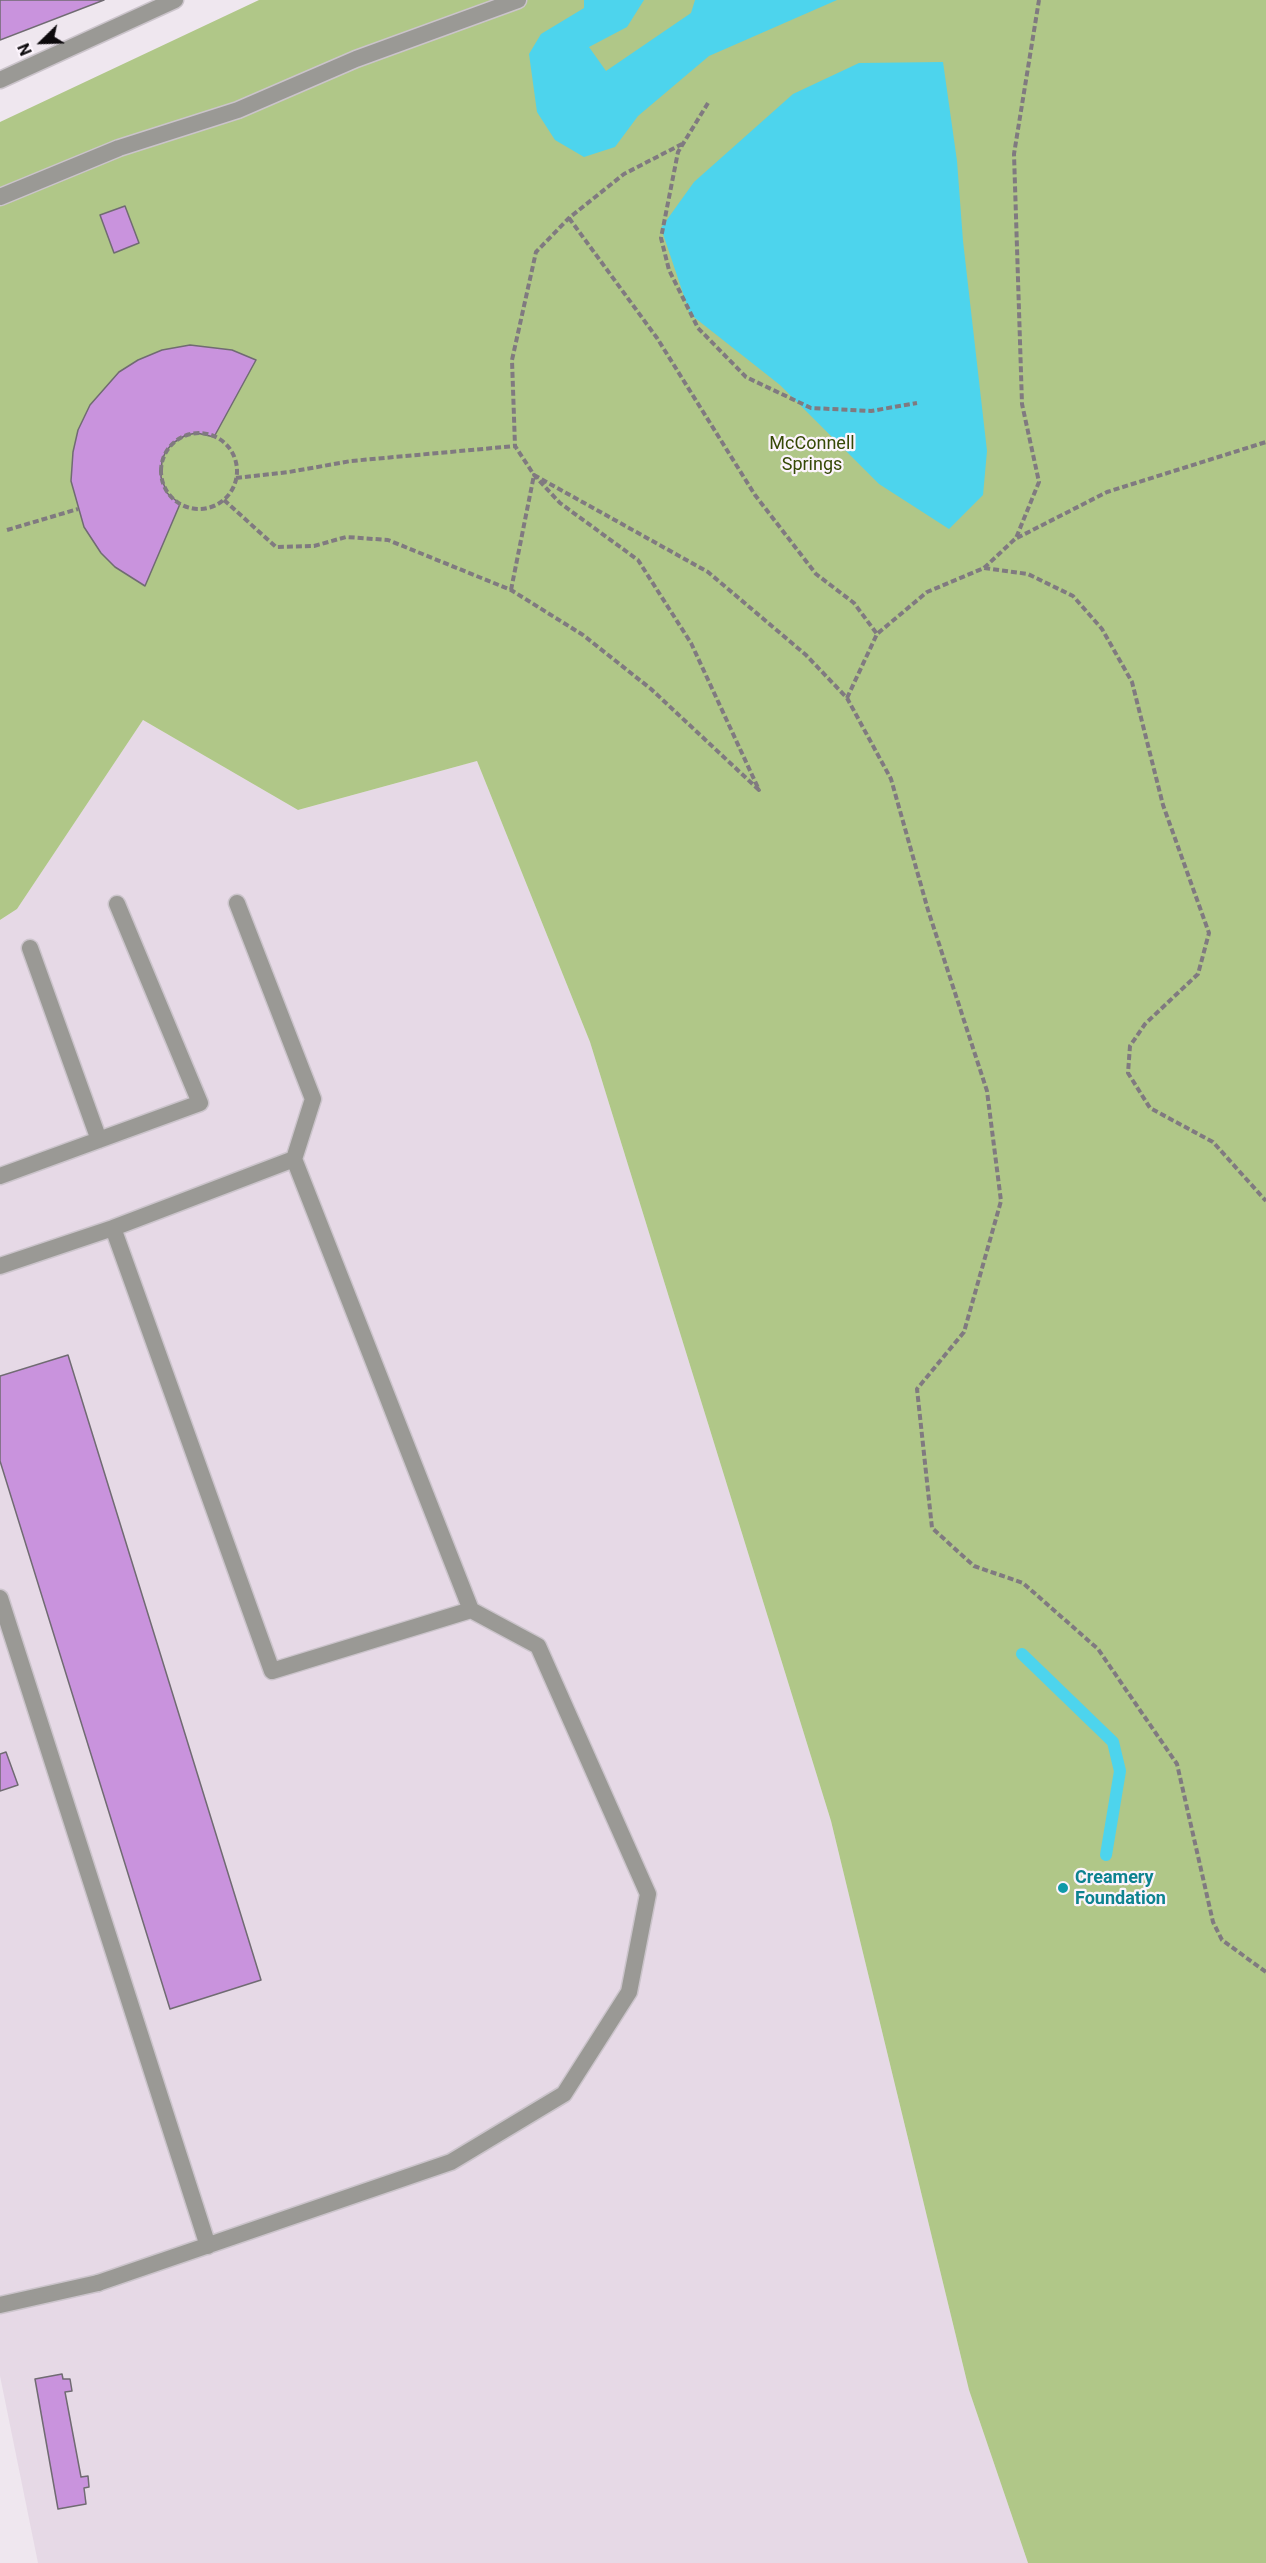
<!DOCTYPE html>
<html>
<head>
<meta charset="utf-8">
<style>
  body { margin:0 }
  #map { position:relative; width:1266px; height:2563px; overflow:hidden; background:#efe7ef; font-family:Roboto,sans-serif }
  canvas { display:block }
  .north { position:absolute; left:12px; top:12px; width:60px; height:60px; -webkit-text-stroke:4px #fcf4fc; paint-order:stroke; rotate:247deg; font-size:16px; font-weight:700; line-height:24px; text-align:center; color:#0d0a0d }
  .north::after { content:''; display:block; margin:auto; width:21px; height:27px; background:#0d0a0d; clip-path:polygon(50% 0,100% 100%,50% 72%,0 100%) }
</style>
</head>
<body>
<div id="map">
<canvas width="1266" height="2563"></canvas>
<div class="north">N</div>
</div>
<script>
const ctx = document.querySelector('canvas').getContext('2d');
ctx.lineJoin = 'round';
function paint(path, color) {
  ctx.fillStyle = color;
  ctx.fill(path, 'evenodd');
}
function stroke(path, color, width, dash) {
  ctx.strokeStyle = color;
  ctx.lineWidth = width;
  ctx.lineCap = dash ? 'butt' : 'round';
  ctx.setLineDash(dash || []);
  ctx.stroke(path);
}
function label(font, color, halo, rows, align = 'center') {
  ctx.font = font + ' Roboto,sans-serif';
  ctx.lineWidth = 4.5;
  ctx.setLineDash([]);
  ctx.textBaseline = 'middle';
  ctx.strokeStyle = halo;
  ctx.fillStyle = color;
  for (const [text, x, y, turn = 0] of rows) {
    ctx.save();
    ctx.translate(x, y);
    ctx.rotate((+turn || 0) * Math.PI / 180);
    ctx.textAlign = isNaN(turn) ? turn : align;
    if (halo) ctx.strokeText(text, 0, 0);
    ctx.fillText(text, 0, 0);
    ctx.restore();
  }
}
paint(new Path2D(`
  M143,720L298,810L477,761L590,1042L831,1821L969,2390L1028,2563H38L0,2376V920L17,909Z`), '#e6d9e6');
paint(new Path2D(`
  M259,0H1266V2563H1028L969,2390L831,1821L590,1042L477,761L298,810L143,720L17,909L0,920V122Z`), '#b0c788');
paint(new Path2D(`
  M584,0H644L627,27L589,47L606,71L691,13L695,0H837L709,56L638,116L615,147L584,157L555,140L537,112L529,54L541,34L584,8Z
  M943,62L957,161L963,241L987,451L983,495L949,529L879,484L780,385L690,314L661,228L694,182L793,94L859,63Z`), '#4dd4ed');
stroke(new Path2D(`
  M1022,1654L1113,1742L1120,1771L1106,1855`), '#4dd4ed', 12);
const building = new Path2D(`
  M0,0H104L0,40Z
  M125,206L139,243L114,253L100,215Z
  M190,345L232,350L256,360L214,437L197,433L186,435L173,443L166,451L162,460L161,477L167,493L180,504L145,586L115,567L101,553L84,527L71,481L73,452L78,430L90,405L119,372L138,360L162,350Z
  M68,1355L261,1980L170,2009L0,1461V1376Z
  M6,1752L18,1785L0,1791V1754Z
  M62,2374L63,2379H70L72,2391L65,2392L81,2477L88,2476L89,2487L84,2488L86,2504L58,2509L35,2379Z`);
paint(building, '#c993dd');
stroke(building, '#706b72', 1.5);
const service = new Path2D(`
  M0,80L175,0
  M0,197L119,148L238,110L356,59L518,0
  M237,903L313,1099L294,1159
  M30,948L99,1140
  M0,1176L200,1103L117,904
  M0,1266L113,1228L294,1159L471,1610L272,1671L113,1228
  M0,1598L208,2246
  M98,2283L451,2162L564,2094L629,1992L648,1894L538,1646L471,1610`);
const minor = new Path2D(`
  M0,2305L98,2283`);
stroke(service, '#cbc4cb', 19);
stroke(minor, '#cbc4cb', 19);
stroke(new Path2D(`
  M708,103L678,152L661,238L669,270L698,328L746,377L811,408L871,411L917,403
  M569,218L657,338L755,495L816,574L854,603L877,634
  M161 471a38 38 0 1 1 76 0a38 38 0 1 1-76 0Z
  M236,478L289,472L351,461L515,446
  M224,500L276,547L314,546L346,537L388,540L511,590L583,635L651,689L759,790L691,643L638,560L560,503L534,475L515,446L512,360L536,252L569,218L624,174L682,144
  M7,530L78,509
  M1017,538L1107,492L1266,442
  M984,568L1016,538L1039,482L1022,404L1014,154L1039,0
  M511,590L534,475L708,572L806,655L847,698L891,779L928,910L987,1091L1001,1201L964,1332L917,1389L932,1528L974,1566L1023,1583L1098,1649L1177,1764L1213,1922L1222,1940L1266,1972
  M847,698L877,634L927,592L984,568L1028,574L1073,596L1102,629L1132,682L1163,805L1209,933L1198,974L1145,1024L1130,1046L1128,1073L1150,1108L1213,1142L1266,1201`), '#807a80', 4, [6, 3]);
stroke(service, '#9a9995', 16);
stroke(minor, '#9a9995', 16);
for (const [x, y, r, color] of [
  [1063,1888,6,"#0f9aa8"]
]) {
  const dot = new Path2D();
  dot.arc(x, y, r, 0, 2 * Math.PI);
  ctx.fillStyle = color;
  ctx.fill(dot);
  stroke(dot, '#fcf4fc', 2);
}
label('18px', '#364906', '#fcf4fc', [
  ["McConnell",812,444],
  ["Springs",812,465]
]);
label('bold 18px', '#0d838f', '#fcf4fc', [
  ["Creamery",1075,1878],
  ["Foundation",1075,1899]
], 'left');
</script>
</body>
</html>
